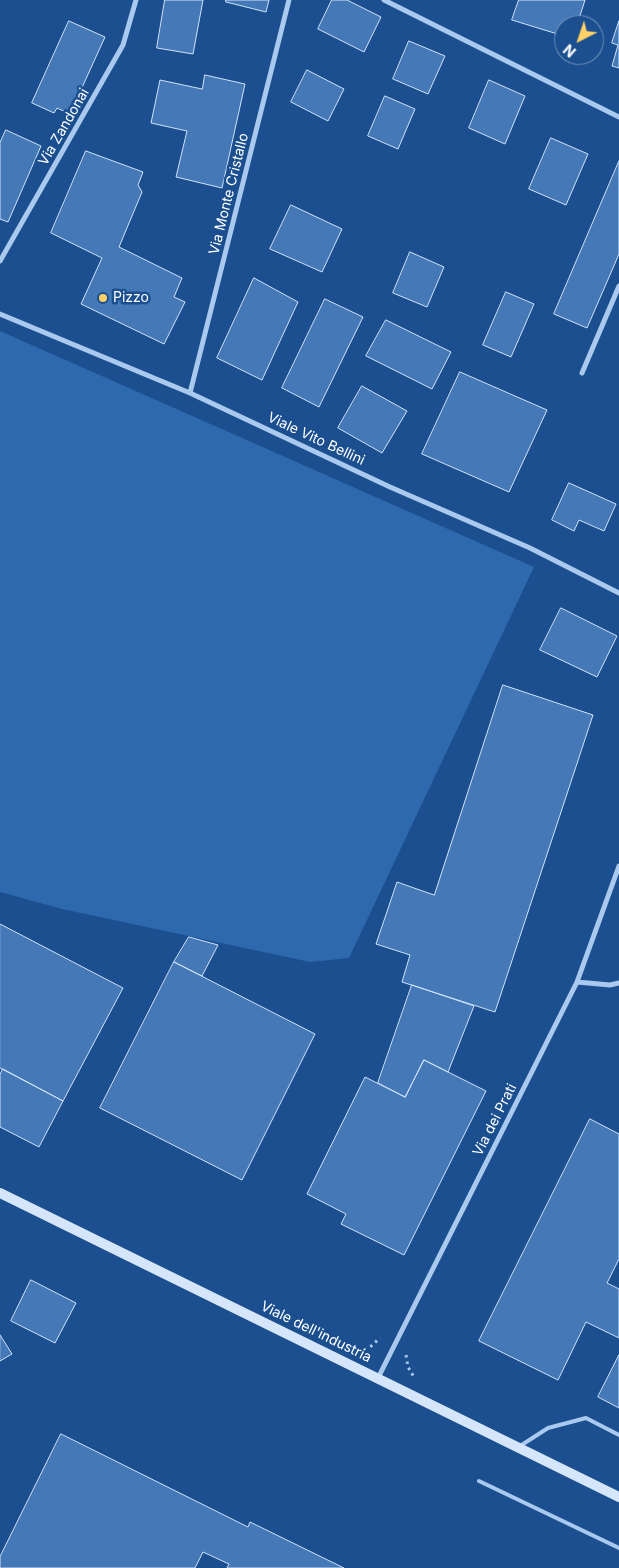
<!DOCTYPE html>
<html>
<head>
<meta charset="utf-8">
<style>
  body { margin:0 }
  #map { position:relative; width:619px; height:1568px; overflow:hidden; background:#1b4f8f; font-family:Inter,sans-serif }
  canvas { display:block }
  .north { position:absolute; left:554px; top:15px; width:50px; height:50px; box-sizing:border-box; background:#1b4f8f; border:1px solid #7695bc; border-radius:50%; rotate:221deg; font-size:14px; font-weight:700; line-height:20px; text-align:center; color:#fff }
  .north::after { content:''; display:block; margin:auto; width:18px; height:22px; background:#ffd166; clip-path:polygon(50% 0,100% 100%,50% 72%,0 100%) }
</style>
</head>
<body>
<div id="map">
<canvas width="619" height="1568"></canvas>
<div class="north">N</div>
</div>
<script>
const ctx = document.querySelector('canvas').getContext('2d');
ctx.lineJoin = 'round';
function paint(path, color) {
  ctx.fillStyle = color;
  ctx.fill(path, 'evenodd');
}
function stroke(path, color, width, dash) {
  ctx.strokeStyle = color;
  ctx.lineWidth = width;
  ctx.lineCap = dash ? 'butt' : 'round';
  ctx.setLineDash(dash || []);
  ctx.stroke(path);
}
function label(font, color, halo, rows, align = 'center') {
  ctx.font = font + ' Inter,sans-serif';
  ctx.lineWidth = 5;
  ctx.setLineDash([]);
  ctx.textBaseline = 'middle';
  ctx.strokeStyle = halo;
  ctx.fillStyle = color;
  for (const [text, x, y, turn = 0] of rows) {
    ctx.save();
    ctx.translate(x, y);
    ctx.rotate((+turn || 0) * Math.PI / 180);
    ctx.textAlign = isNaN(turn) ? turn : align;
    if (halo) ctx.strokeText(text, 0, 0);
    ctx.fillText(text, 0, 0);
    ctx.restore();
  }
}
paint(new Path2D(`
  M0,331L534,567L349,958L310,962L62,909L0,892Z`), '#2e69ad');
const building = new Path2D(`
  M165,0H203L193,54L157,48Z
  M226,0H269L266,12L226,2Z
  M332,0H347L381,17L364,52L318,29Z
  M519,0H585L577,25H564V36L512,20Z
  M69,21L105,37L70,114L57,108L54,113L32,103Z
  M619,21V68L612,66L618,45L612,43Z
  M409,41L445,56L428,94L393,79Z
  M307,70L344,89L328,121L291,102Z
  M205,75L245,84L222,188L176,177L187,131L151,123L160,80L202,89Z
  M489,80L525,96L505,144L469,128Z
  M385,96L415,109L398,149L368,136Z
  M6,130L41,146L8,222L0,219V143Z
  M551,138L588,154L566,205L529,189Z
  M86,151L143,172L138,185L142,192L119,247L182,278L174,297L185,302L164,344L81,304L102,258L51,233Z
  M619,161V254L587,328L554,314Z
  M291,205L342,229L322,272L270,249Z
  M410,252L444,267L427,307L393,293Z
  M254,278L298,302L262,380L217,358Z
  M506,292L534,304L511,357L483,345Z
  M325,299L363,317L319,407L282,388Z
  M386,320L451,352L432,389L366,356Z
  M460,372L547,410L509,492L422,454Z
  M362,386L407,411L382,453L338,428Z
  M569,483L616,504L604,531L579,520L574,531L552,520Z
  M561,608L617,636L597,677L540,650Z
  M503,685L593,715L495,1012L402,982L410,955L376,944L397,882L434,895Z
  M0,924L123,988L63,1101L0,1068Z
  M189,937L218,945L202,976L174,962Z
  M174,962L315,1034L242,1180L100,1108Z
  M412,985L474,1006L448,1072L424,1060L405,1097L378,1083Z
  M424,1060L486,1091L404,1255L341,1224L346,1214L307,1194L365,1077L405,1097Z
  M3,1069L63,1101L39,1147L0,1127V1075Z
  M590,1119L619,1134V1259L607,1283L619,1289V1338L586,1322L558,1380L479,1341Z
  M31,1280L76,1303L55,1343L11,1321Z
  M0,1335L12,1354L0,1361Z
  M619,1355V1408L598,1397Z
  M61,1434L248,1527L250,1522L344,1568H227L229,1564L203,1552L195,1568H0V1557Z`);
paint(building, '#4478b7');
stroke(building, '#cfe3fa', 1);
stroke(new Path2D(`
  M358,1350L369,1348L380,1338
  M406,1355L408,1367L414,1377`), '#a9c9ee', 3, [2.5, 4]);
stroke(new Path2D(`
  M520,1446L548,1428L586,1418L619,1435
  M479,1481L619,1548`), '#a9c9ee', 4);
stroke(new Path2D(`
  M384,0L619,117
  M0,261L123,45L136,0
  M0,314L190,393L390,487L530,548L619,593
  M582,373L619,286
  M190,393L289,0
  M577,982L610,985L619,983
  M378,1378L577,982L619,866`), '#a9c9ee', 5);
stroke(new Path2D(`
  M0,1193L619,1497`), '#d6e6fa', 10);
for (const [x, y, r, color] of [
  [103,298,5,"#ffd166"]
]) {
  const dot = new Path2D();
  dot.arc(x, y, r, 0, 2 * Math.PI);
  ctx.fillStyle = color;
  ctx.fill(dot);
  stroke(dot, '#1b4f8f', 2);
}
label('14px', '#fff', '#1b4f8f', [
  ["Via Zandonai",64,127,-60],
  ["Via Monte Cristallo",229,194,-76],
  ["Viale Vito Bellini",316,439,25],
  ["Via dei Prati",495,1120,-63],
  ["Viale dell'industria",316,1332,26]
]);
label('14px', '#fff', '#1b4f8f', [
  ["Pizzo",113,298]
], 'left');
</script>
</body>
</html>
